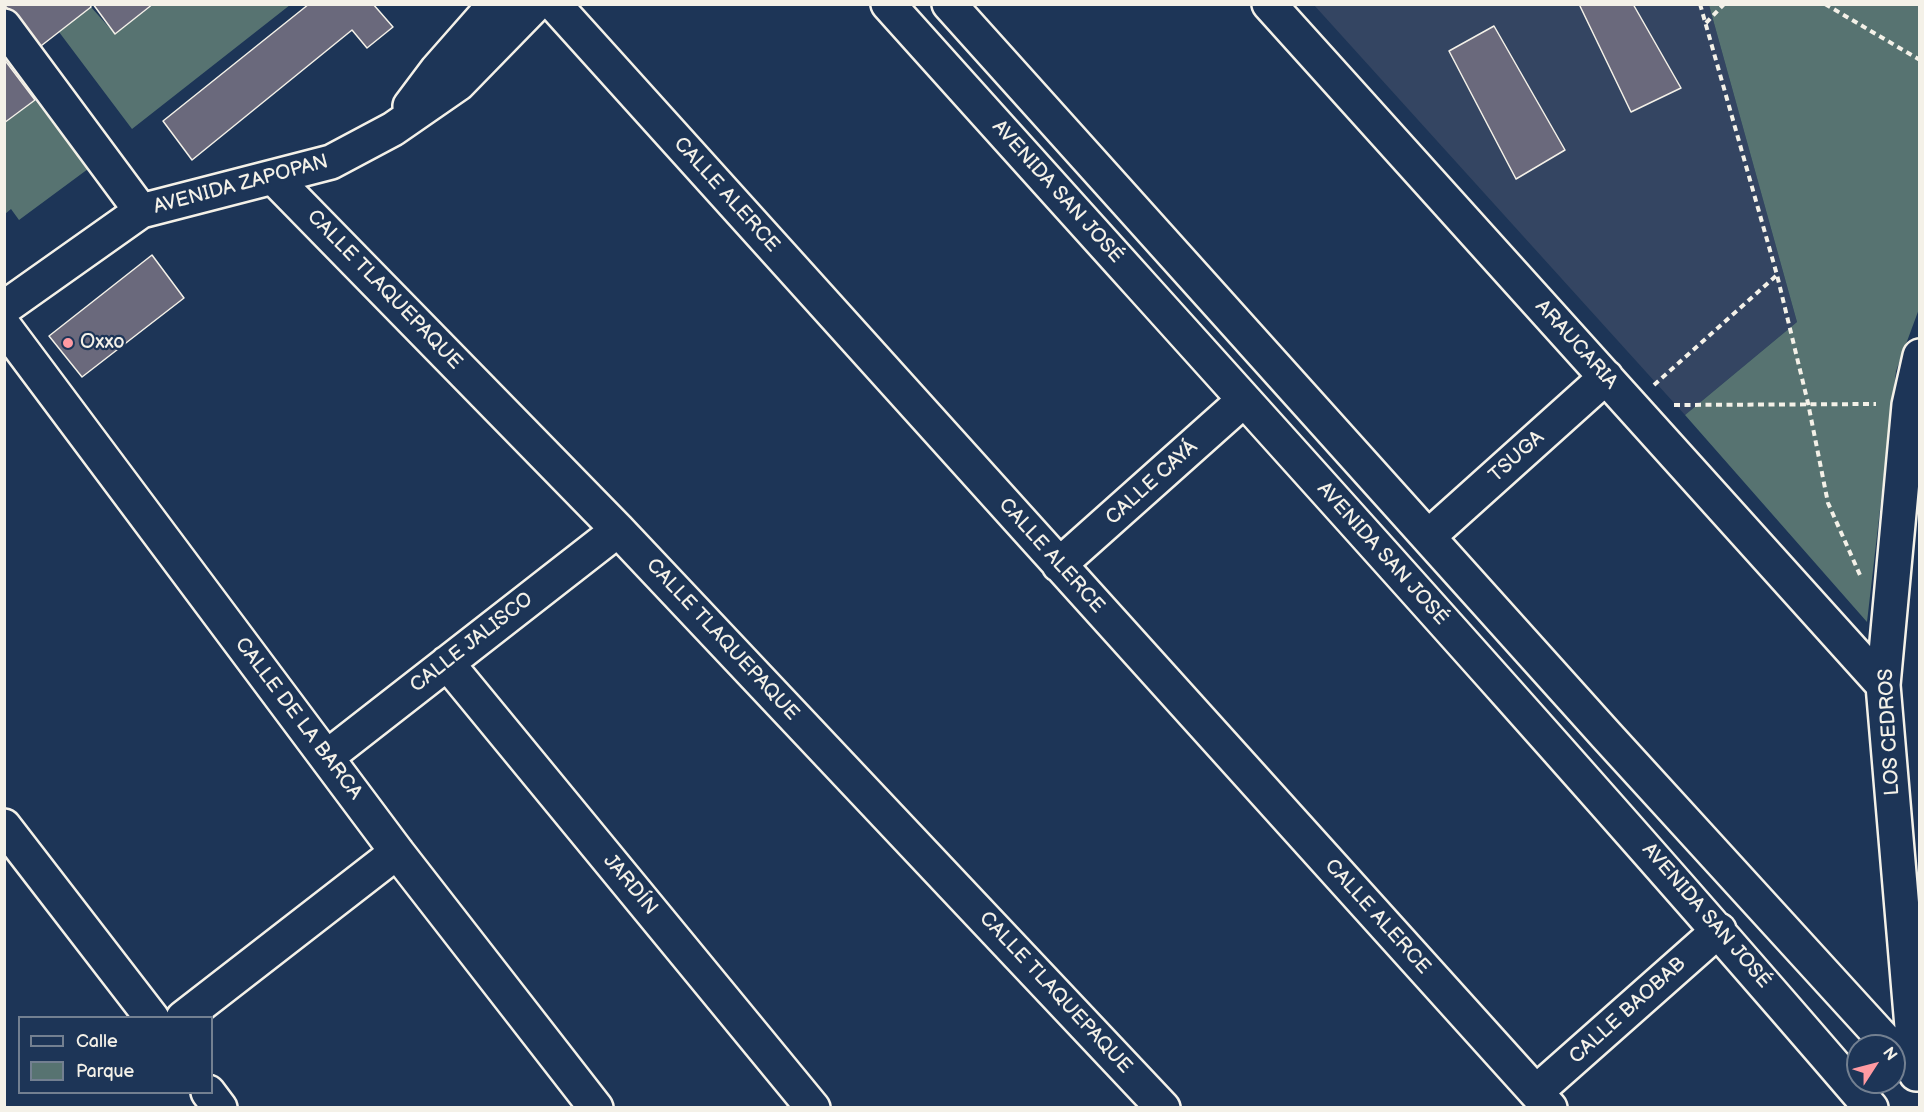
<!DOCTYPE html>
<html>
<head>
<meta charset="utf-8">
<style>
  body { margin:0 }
  #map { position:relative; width:1924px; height:1112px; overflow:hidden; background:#1d3557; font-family:"Balsamiq Sans",sans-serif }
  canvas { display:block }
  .frame { position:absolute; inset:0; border:6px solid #f4f1e8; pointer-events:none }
  .legend { position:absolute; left:18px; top:1016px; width:195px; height:78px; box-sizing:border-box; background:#1d3557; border:2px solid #738091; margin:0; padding:8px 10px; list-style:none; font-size:18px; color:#f4f1e8 }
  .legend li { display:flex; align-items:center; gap:12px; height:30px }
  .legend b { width:30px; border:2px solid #738091 }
  .north { position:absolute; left:1846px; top:1034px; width:60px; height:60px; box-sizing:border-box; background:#1d3557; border:2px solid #738091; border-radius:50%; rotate:54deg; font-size:16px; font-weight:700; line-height:24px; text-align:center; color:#f4f1e8 }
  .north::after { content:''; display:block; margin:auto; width:21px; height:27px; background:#ff9aa2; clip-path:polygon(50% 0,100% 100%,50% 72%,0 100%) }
</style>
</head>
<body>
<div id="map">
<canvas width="1924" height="1112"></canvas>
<div class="frame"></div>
<ul class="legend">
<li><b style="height:8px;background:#1d3557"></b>Calle</li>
<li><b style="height:16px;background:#577371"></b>Parque</li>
</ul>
<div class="north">N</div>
</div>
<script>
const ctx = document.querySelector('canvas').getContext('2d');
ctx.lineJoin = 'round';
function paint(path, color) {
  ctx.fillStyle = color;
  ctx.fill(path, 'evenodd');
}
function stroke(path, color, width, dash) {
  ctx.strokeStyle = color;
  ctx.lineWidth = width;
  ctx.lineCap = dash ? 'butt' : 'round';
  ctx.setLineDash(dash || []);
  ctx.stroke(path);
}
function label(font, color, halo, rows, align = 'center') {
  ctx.font = font + ' "Balsamiq Sans",sans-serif';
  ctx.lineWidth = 4.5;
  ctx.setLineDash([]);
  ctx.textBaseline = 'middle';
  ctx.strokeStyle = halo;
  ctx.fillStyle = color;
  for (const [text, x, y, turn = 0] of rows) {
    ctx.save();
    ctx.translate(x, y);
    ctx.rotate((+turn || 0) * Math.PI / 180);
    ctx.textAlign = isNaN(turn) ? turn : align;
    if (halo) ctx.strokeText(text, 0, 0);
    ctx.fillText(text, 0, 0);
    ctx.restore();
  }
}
paint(new Path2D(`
  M1314,5H1709L1797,322L1685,415Z`), '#344562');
paint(new Path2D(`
  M153,5H290L132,129L59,32L91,7L115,34Z
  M1709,5H1919V309L1896,371L1867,622L1685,415L1797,322Z
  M35,100L88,169L19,220L11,209L5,214V123Z`), '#577371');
const building = new Path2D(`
  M4,4H90L91,7L37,49Z
  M93,4H153L115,34Z
  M309,4H373L393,27L367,48L352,30L192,160L163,121Z
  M1579,4H1633L1681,88L1631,112Z
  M1494,26L1565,150L1516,179L1449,51Z
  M4,59L35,100L4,123Z
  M152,255L184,298L82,377L49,336Z`);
paint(building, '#6a697c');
stroke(building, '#f4f1e8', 1.5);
const minor = new Path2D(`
  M554,4L1550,1108
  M888,4C1217,371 1550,734 1871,1108
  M949,4L1606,735L1890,1046
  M1269,4L1883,685
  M4,26L141,211
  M410,106L437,70L495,4
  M274,178L618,530L1163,1108
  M4,308L141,211L331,162L393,129L458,84L536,4
  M4,326L397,852L596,1108
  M1429,536L1606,377
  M1059,565L1244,400
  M447,663L813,1108
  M327,757L618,530
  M4,826L152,1018
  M183,1018L397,852
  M1916,1074L1883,685L1909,405L1920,356
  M208,1092L220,1108
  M1536,1092L1719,930`);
stroke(minor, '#f4f1e8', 38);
stroke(new Path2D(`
  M1700,4L1777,275L1808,403L1828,503L1860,575
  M1825,4L1920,60
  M1706,23L1724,4
  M1654,385L1777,275
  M1674,405L1876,404`), '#f4f1e8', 4, [6, 4.5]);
stroke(minor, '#1d3557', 33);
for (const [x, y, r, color] of [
  [68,343,6,"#ff9aa2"]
]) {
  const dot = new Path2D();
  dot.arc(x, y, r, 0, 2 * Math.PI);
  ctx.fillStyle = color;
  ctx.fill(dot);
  stroke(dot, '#1d3557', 2);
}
label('20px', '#f4f1e8', '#1d3557', [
  ["AVENIDA ZAPOPAN",241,185,-15],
  ["AVENIDA SAN JOSÉ",1057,192,48],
  ["CALLE ALERCE",726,195,48],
  ["CALLE TLAQUEPAQUE",384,290,46],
  ["ARAUCARIA",1576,345,48],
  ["TSUGA",1517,457,-42],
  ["CALLE CAYÁ",1152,483,-42],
  ["AVENIDA SAN JOSÉ",1382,554,48],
  ["CALLE ALERCE",1051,556,48],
  ["CALLE TLAQUEPAQUE",722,640,47],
  ["CALLE JALISCO",472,643,-38],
  ["CALLE DE LA BARCA",298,719,53],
  ["LOS CEDROS",1890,732,-93],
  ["JARDÍN",630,885,50],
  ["AVENIDA SAN JOSÉ",1706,916,49],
  ["CALLE ALERCE",1377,917,48],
  ["CALLE TLAQUEPAQUE",1055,993,47],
  ["CALLE BAOBAB",1628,1011,-42]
]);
label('20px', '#f4f1e8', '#1d3557', [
  ["Oxxo",80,343]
], 'left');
</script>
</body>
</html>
